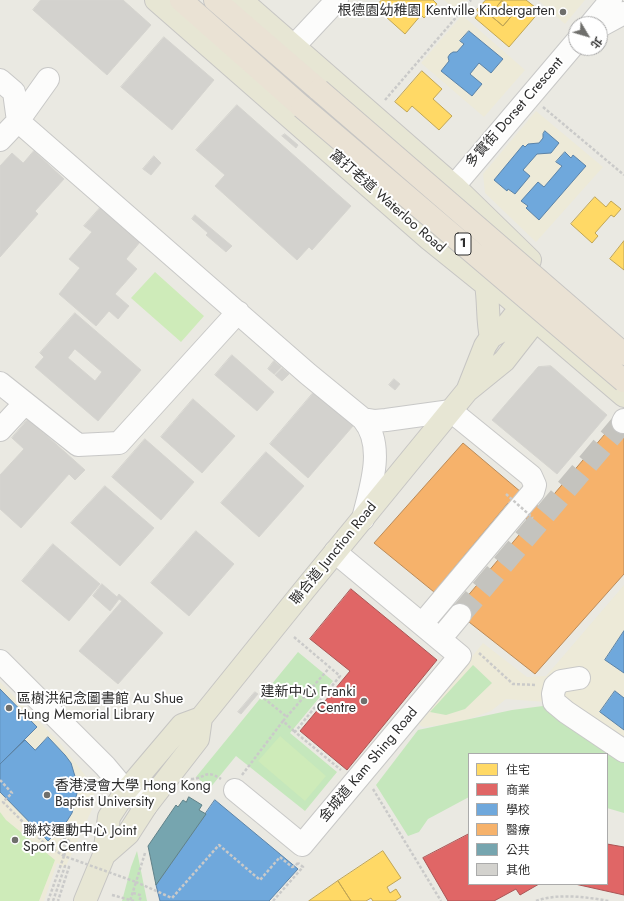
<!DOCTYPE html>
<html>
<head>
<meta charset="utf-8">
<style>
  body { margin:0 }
  #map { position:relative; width:624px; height:901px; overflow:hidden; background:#eae9e2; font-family:Jost,"Noto Sans TC",sans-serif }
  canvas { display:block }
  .legend { position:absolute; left:468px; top:753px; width:140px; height:132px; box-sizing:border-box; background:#fff; border:1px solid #ababab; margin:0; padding:5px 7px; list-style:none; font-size:12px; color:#2d2d2d }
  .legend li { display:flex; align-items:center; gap:8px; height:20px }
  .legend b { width:20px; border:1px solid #ababab }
  .north { position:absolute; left:568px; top:16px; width:40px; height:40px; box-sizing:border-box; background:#fff; border:1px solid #ababab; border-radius:50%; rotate:128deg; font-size:11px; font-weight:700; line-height:16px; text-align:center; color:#2d2d2d }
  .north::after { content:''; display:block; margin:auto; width:14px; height:18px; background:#6f6f6c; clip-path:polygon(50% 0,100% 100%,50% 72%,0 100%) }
</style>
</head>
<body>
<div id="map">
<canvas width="624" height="901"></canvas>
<ul class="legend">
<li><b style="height:11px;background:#ffd966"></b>住宅</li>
<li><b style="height:11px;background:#e06666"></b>商業</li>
<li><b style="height:11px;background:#6fa8dc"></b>學校</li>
<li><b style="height:11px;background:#f6b26b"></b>醫療</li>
<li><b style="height:11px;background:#76a5af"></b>公共</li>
<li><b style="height:11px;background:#d3d2ce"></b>其他</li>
</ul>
<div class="north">北</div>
</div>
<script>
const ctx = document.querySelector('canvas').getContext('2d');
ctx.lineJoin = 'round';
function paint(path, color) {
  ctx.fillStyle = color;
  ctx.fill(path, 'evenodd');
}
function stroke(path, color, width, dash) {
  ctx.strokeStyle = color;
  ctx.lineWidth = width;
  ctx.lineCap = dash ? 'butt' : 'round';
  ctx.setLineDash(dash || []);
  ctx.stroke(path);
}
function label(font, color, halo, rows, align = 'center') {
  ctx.font = font + ' Jost,"Noto Sans TC",sans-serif';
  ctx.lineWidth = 4;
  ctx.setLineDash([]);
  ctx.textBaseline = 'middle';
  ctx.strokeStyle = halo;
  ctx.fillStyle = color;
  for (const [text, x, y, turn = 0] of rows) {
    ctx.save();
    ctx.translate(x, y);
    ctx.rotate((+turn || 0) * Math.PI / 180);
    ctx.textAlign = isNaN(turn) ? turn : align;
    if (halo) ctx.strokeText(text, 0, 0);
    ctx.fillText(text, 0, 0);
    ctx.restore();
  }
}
paint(new Path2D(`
  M444,0H468L458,12Z
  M538,0H585L565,24Z
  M462,15L525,70L484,117L421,63Z
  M536,111L603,167L536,242L485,193L483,174Z
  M624,585V758L546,702L506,699L491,711L458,723L423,727L418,724L483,643L527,677L546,676Z
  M0,682L60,743L88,779L94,791V805L65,868L57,863L44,901H0Z`), '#edead8');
paint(new Path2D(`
  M298,652L333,681L290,733L337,772L305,811L236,756L210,788L196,777Z
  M473,665L492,683L465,709L446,715L430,712Z
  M543,706L560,721L624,762V813L607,808V754H469V797L428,819L419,832L408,836L376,785L418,730L512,710Z
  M137,851L147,901H122L131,867Z`), '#c5e7bc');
paint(new Path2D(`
  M155,272L204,316L181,342L131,298Z
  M280,736L326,776L305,801L258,761Z
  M0,812L6,820L55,860L39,901H0Z`), '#ceebb9');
const homes = new Path2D(`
  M382,0H433L437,4L424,18L421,15L405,34L375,7Z
  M486,0H526L540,11L509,47L475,18L479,13L477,10ZM502,1L513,9L514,13L503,26L490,15Z
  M502,1L513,9L514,13L503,26L490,15Z
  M422,71L442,89L433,99L452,116L439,130L412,106L407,112L395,102Z
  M595,197L606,207L611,201L621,209L614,217L611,215L595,233L598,236L592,243L571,224Z
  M624,241V270L610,259Z
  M383,851L401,878L387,887L390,893L396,889L401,897L395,901H373L371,898L366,901H351L338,881Z
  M338,881L351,901H309Z`);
paint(homes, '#ffd966');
stroke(homes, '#c0a555', 1);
const shops = new Path2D(`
  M351,589L437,660L347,770L300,731L350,671L310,639Z
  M469,834V884H539L520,895L516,889L494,901H448L423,858Z
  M607,844L624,847V895L575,884H607Z`);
paint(shops, '#e06666');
stroke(shops, '#a55', 1);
const schools = new Path2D(`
  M469,31L503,59L491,73L479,63L470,74L482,84L472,96L441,71L449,61L448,57L450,54L453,52H457L464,44L460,41Z
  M545,131L559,143L551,153L537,154L523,170L530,176L515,194L508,189L507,191L494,180L523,145L525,147L528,144L539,143L543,138V134Z
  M565,152L571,158L573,155L586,166L539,220L526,208L528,206L521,201L538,182L544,187L562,166L556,162Z
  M624,631V673L605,660Z
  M0,689L37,727L0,764Z
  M615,691L624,698V730L600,712Z
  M48,737L65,755L71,763L77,783V793L72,813L67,821L48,841L0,792V764L25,740L35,750Z
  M215,800L298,869L269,901H160L156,885Z`);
paint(schools, '#6fa8dc');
stroke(schools, '#5b83a8', 1);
const health = new Path2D(`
  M619,418L624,422V574L535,674L455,611L530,522L508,503L434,592L374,543L463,443L541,509Z`);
paint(health, '#f6b26b');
stroke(health, '#ba8a58', 1);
const public = new Path2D(`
  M189,797L202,805L199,810L206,814L156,885L148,846L176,805L178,807L183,800L186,802Z`);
paint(public, '#76a5af');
stroke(public, '#608188', 1);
const building = new Path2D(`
  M41,0H123L151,25L107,75L33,10Z
  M164,37L214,80L172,130L121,87Z
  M237,105L351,206L312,250L309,247L297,260L215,186L225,175L196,150Z
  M285,134L298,145L296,148L282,136Z
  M34,151L64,179L35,211L38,214L0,257V166L12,153L23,163Z
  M154,156L161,163L151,175L143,169Z
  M100,208L140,242L126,259L137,269L115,294L129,306L118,319L109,311L96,326L59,294L80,268L69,259L92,232L84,226Z
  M195,215L232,246L226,252L206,235L208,233L192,219Z
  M75,313L141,370L98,421L35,367L44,357L40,353ZM75,349L102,372L95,381L68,358Z
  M232,355L274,392L257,411L215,375Z
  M274,361L281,367L274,374L268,369Z
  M551,366L607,415L557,474L492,420L538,367Z
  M282,368L289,374L282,381L275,375Z
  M394,379L400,384L395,390L389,385Z
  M314,392L353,426L308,478L270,444Z
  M193,399L235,436L202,473L161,437Z
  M28,419L85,470L75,480L69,474L21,528L0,509V475L24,449L12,438Z
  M145,439L194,482L161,520L112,477Z
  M266,452L304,486L259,537L221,503Z
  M105,486L154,528L120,566L71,523Z
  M196,531L234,564L189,616L151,583Z
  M53,544L100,584L69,621L22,581Z
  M102,584L117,597L119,594L163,633L118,684L79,651L122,601L119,599L110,611L93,596Z
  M255,692L258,694L241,714L238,712Z`);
paint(building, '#d3d2ce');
stroke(building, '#d5d4cf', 1);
stroke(new Path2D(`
  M460,615L623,422`), '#c4c3be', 22, [22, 11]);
const minor = new Path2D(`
  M591,24L611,0
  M600,26L624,13
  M294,46L337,0
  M0,80L14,92L18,121L308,374L363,419C386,446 370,489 363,519
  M0,140L18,121L48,79
  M454,186L576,42
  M0,383L78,445L119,443L238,312
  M363,419L375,421L386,420L451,411L531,476L535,485L533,492L422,624
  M623,422L624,420
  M0,430L25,403
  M440,639L460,615
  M0,661L105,766L126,791L146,806
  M579,678L561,681L555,686L553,694L554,702L566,712L624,751
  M235,790L302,845L460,656L335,552`);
const major = new Path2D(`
  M156,0L429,239L486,285L500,290L624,396
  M241,0L454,186L530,260
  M486,285C489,302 487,320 491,337
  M468,389L485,346L491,337L503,330L529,297
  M104,855L128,834L146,806L198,739L201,718L305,589L467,391L504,361L554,297
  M85,901L104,855L109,817L126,791L182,725L201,718`);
const highway = new Path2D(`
  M181,0L302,107
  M215,0L319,90`);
stroke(minor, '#c8c8c7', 24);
stroke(major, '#c6c5c3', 24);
stroke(highway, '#c6c5c3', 24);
stroke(new Path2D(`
  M385,100L471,0
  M543,107L624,175
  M294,637L340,676L295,732L341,770
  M479,653L513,684L536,685
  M260,695L287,717
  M283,721L330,667
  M242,775L283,721L295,732
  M191,779C206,779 204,768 221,779
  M0,780L12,793L3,802L45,844
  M373,789L441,901
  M64,845L77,851
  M145,853L136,882L172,898L219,845L260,880L280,857L292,867L295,866L298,863
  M133,893L140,895L141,897L139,901
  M112,895L134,901
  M48,901L64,856
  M53,901L65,866L69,867L58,901
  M273,901L303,867L298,863
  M536,901C558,893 586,897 609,901`), '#cacac9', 2.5, [3, 2]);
stroke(minor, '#fcfcfb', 22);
stroke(major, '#e7e6d4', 22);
stroke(highway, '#eae2d4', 22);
const highwayBridge = new Path2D(`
  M319,90L624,354
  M302,107L624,381`);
stroke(highwayBridge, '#c6c5c3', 24, []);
stroke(new Path2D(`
  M506,494L533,518
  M45,844L64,856L136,882L130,901
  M64,856L69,841L66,838H63L61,841V844L64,845`), '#cacac9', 2.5, [3, 2]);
stroke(highwayBridge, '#eae2d4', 22);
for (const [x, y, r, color] of [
  [563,12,4,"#6f6f6c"],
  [364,701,4,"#6f6f6c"],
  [9,708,4,"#6f6f6c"],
  [47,795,4,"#6f6f6c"],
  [15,840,4,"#6f6f6c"]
]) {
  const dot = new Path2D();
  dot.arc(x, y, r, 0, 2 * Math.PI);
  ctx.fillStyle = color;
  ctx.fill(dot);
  stroke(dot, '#fff', 1.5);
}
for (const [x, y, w] of [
  [463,244,16]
]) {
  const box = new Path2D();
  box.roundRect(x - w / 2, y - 11, w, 22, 3);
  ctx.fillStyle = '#fff';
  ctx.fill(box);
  stroke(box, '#2d2d2d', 1);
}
label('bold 13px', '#2d2d2d', null, [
  ["1",463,244]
]);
label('14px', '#2d2d2d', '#fff', [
  ["根德園幼稚園 Kentville Kindergarten",555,12,"right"],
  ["建新中心 Franki",356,693,"right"],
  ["Centre",356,709,"right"],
  ["區樹洪紀念圖書館 Au Shue",17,700],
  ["Hung Memorial Library",17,716],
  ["香港浸會大學 Hong Kong",55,787],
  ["Baptist University",55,803],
  ["聯校運動中心 Joint",23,832],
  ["Sport Centre",23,848]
], 'left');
label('14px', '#2d2d2d', '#fff', [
  ["多實街 Dorset Crescent",515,113,-49],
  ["窩打老道 Waterloo Road",387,202,41],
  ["聯合道 Junction Road",334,554,-51],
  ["金城道 Kam Shing Road",369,765,-50]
]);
</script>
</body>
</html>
